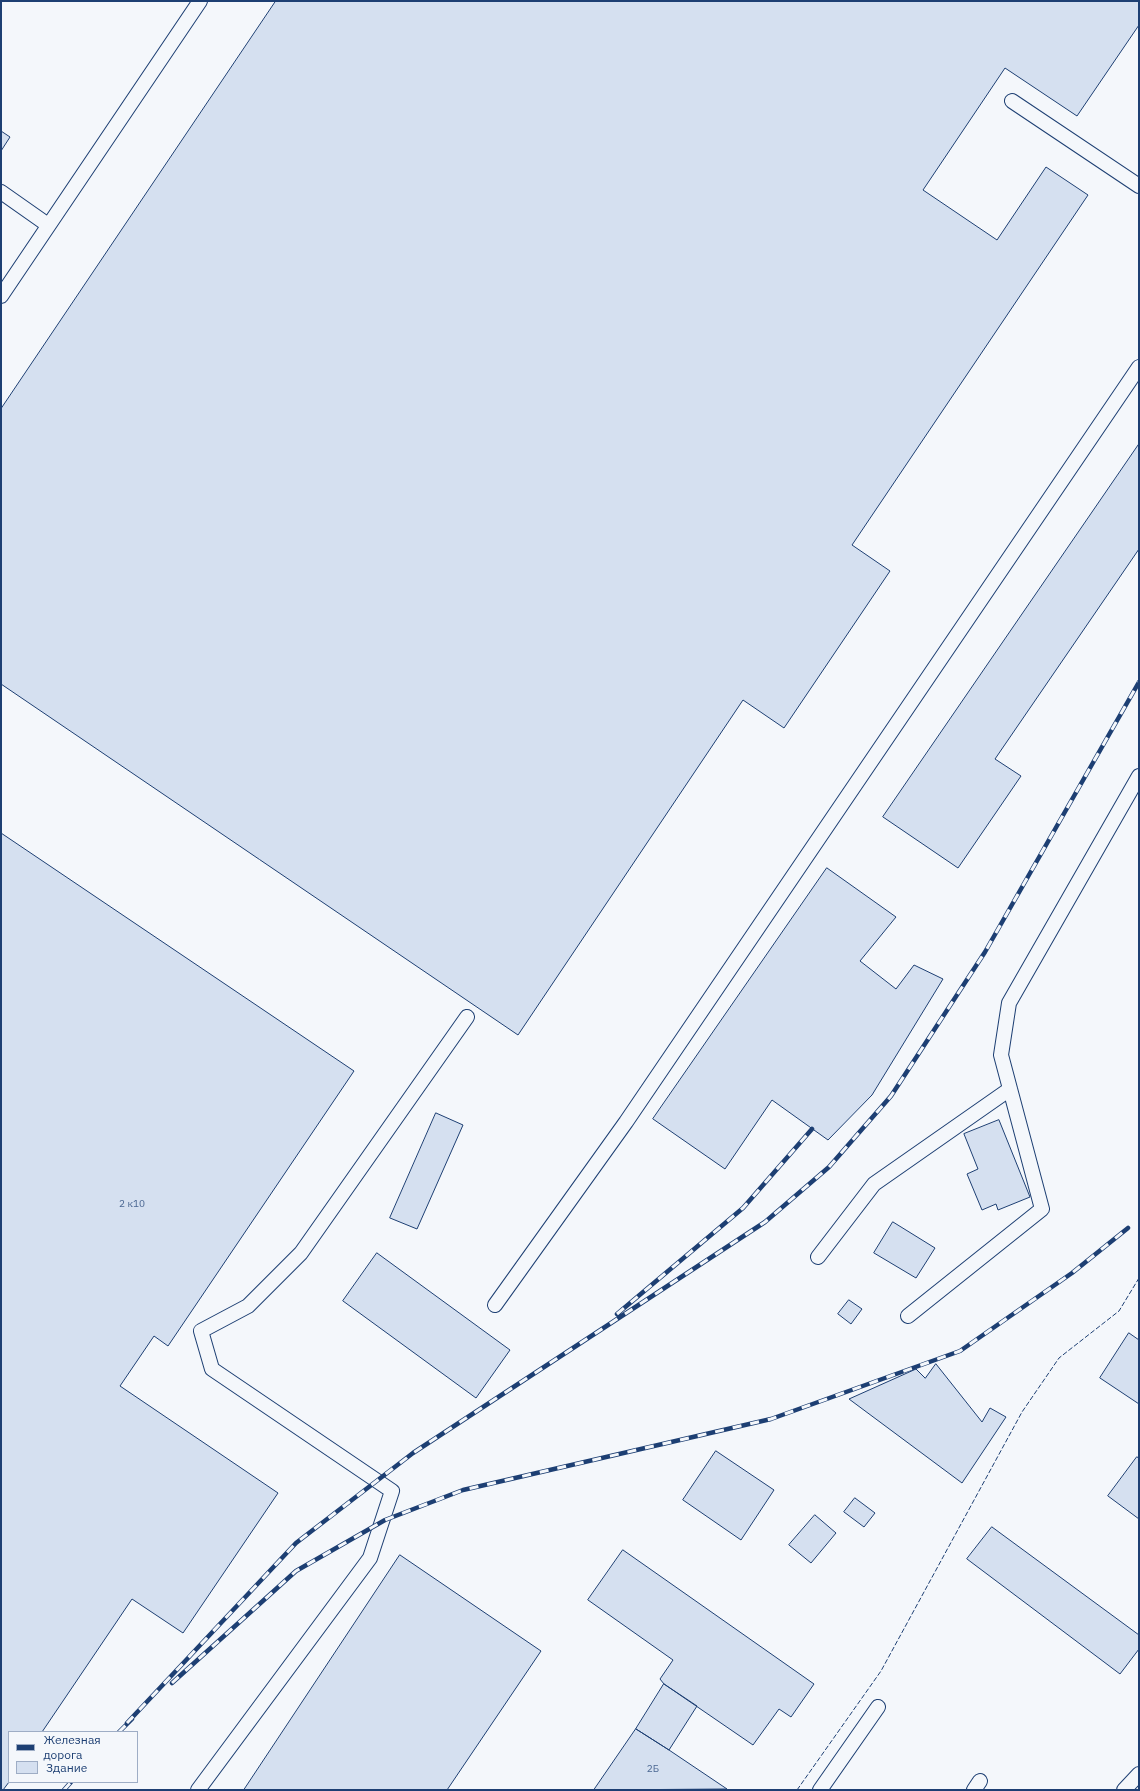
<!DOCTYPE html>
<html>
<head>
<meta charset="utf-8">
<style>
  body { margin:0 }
  #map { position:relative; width:1140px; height:1791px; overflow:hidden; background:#f4f7fb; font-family:"IBM Plex Sans",sans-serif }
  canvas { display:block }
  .frame { position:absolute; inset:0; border:2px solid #1d3f73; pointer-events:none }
  .legend { position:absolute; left:8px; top:1731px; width:130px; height:52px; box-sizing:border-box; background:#f4f7fb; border:1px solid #9eadc5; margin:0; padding:5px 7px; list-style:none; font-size:12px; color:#1d3f73 }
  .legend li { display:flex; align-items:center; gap:8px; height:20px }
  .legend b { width:20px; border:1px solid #9eadc5 }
</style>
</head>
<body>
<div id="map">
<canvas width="1140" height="1791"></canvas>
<div class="frame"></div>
<ul class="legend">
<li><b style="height:5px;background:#1d3f73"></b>Железная дорога</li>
<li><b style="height:11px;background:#d5e0f0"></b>Здание</li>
</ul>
</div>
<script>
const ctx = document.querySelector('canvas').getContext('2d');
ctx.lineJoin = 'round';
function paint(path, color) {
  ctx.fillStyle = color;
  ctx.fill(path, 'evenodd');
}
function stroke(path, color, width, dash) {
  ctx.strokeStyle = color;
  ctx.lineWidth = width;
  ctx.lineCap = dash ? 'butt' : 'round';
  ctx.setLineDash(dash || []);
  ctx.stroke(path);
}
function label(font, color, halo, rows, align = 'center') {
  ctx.font = font + ' "IBM Plex Sans",sans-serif';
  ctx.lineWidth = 3;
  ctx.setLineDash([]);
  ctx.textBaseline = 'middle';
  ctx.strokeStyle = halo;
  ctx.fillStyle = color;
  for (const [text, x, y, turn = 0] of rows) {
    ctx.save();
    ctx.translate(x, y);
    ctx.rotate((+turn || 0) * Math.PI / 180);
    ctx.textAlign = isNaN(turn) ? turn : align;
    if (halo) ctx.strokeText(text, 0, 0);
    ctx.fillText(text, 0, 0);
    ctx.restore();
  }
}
const building = new Path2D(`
  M276,1H1139V25L1077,116L1005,68L923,190L997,240L1046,167L1088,195L852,545L890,571L784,728L743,700L518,1035L1,684V409Z
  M1,131L10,137L1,151Z
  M1139,444V549L995,759L1021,776L958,868L883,817Z
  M1,833L354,1071L168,1346L154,1336L120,1386L278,1493L183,1633L132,1599L42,1732H9V1782L3,1790H1Z
  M827,868L896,917L860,961L896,989L914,965L943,979L872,1095L828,1140L772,1100L725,1169L653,1119Z
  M436,1113L463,1125L417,1229L390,1218Z
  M999,1120L1030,1197L998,1210L996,1204L982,1210L967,1174L978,1169L964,1134Z
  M893,1222L935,1248L916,1278L874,1253Z
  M377,1253L510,1350L476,1398L343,1301Z
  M849,1300L862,1309L851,1324L838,1314Z
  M1129,1333L1139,1340V1404L1100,1378Z
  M936,1364L982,1422L990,1408L1006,1417L962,1483L849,1399L916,1369L925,1378Z
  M716,1451L774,1490L741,1540L683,1500Z
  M1137,1457L1139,1458V1519L1108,1496Z
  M855,1498L875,1513L864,1527L844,1512Z
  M815,1515L836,1533L811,1563L789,1545Z
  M992,1527L1139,1635V1649L1120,1674L967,1559Z
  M623,1550L814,1684L791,1717L779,1709L753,1745L664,1684L660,1679L673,1660L588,1600Z
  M400,1555L541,1651L447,1790H244Z
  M664,1684L697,1706L669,1750L636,1729Z
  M636,1729L669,1750L727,1789L594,1790Z`);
paint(building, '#d5e0f0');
stroke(building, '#1d3f73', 1);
const service = new Path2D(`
  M1012,101L1139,186
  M1,192L48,225
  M1,296L200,1
  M818,1257L874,1184L1010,1089
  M495,1305L626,1122L1139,367
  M908,1316L1042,1209L1001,1055L1009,1003L1139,776
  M198,1790L370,1558L392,1491L212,1369L201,1331L248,1306L301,1253L467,1017
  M820,1790L878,1707
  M974,1790L980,1781
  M1124,1790L1139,1774`);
stroke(service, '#1d3f73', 16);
stroke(service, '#f4f7fb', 14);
const rail = new Path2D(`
  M617,1314L743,1208L812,1129
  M172,1683L296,1571L385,1520L463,1490L771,1419L960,1351L1072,1273L1128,1228
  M127,1723L296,1543L413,1453L765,1222L829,1167L891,1096L985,952L1139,682
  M119,1732L132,1719
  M64,1790L71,1782`);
stroke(rail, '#1d3f73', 4.5);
stroke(rail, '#f4f7fb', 3, [9]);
stroke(new Path2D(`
  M797,1790L881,1671L1022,1412L1059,1358L1119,1311L1139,1278`), '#1d3f73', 1, [5, 2]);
label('10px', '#4b6792', null, [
  ["2 к10",132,1204],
  ["2Б",653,1769]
]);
</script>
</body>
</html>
